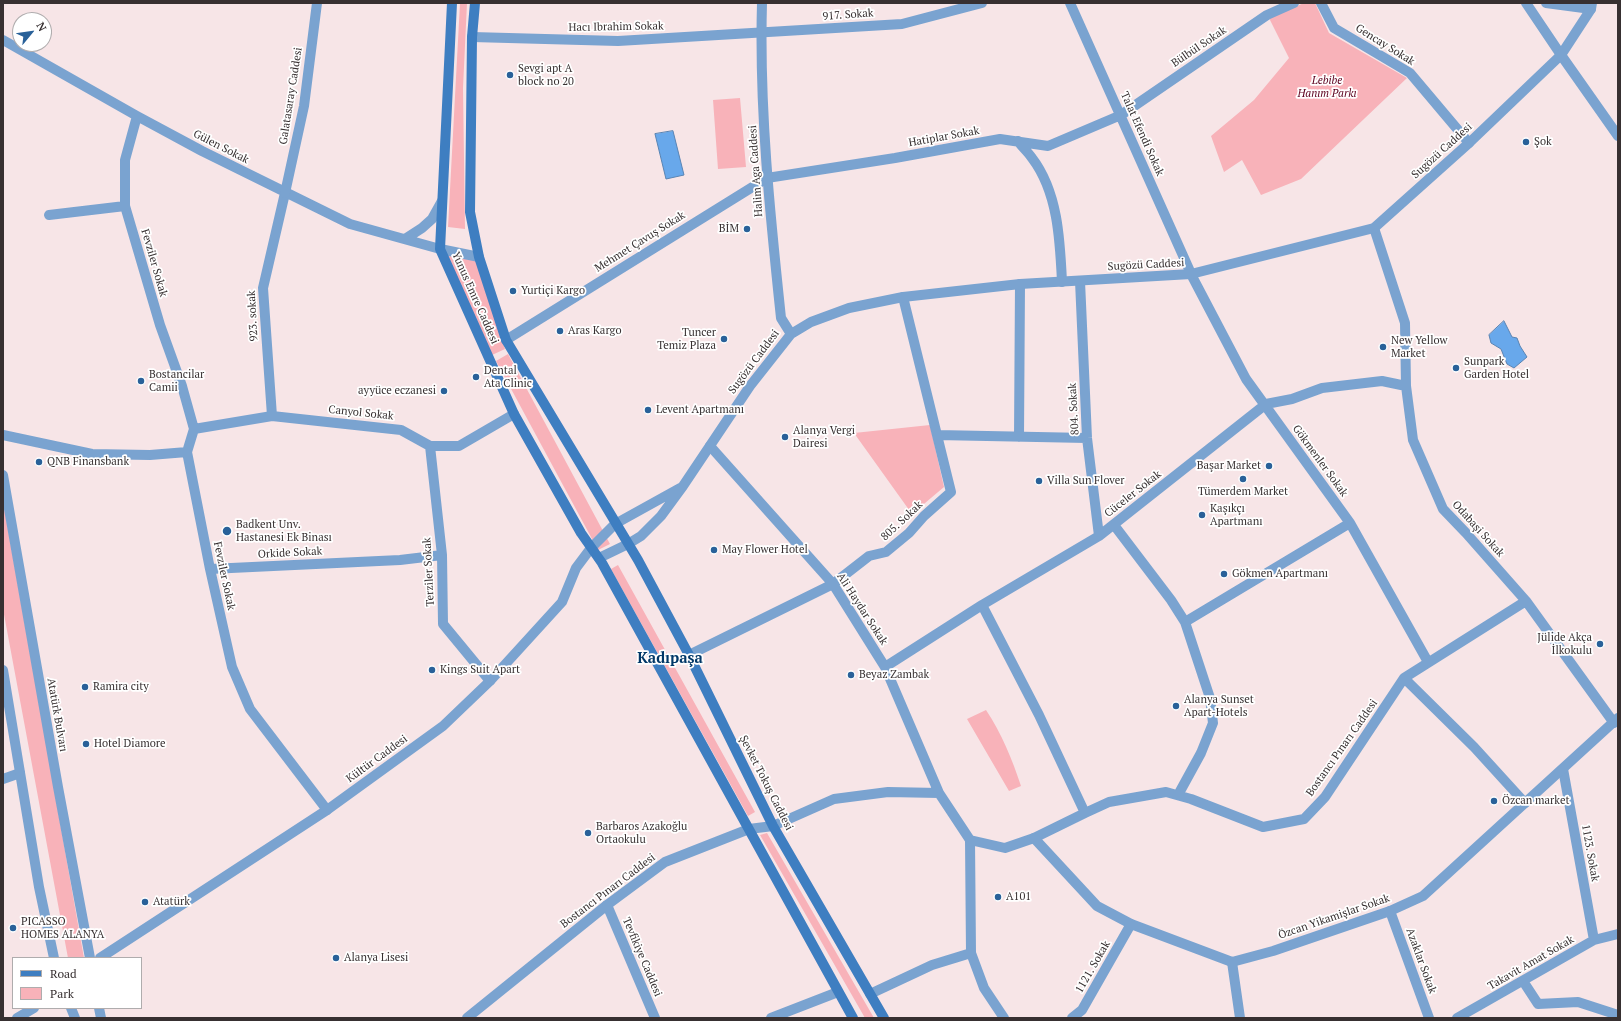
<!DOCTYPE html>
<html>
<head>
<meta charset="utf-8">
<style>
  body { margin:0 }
  #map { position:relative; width:1621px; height:1021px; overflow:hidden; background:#f7e5e7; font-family:"PT Serif",serif }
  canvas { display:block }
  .frame { position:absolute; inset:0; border:4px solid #373031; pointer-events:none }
  .legend { position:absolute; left:12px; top:957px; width:130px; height:52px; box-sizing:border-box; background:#fff; border:1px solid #afacad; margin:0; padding:5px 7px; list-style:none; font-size:12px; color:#373031 }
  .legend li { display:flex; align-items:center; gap:8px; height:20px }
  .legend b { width:20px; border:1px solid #afacad }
  .north { position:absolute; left:12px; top:12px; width:40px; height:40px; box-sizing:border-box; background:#fff; border:1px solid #afacad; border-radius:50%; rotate:61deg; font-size:11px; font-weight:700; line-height:16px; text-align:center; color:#373031 }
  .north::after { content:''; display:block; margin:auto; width:14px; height:18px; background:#296199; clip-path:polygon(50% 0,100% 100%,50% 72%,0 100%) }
</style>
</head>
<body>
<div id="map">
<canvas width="1621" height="1021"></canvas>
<div class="frame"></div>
<ul class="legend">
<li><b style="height:5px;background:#3e7ec1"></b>Road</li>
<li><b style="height:11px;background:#f8b2b9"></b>Park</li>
</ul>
<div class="north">N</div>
</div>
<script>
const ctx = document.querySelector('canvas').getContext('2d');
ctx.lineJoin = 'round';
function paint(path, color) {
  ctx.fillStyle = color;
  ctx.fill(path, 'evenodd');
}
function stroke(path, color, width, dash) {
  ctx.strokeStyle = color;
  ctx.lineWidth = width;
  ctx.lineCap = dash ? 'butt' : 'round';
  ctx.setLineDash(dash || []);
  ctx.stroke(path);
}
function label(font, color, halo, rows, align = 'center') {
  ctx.font = font + ' "PT Serif",serif';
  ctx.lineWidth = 3.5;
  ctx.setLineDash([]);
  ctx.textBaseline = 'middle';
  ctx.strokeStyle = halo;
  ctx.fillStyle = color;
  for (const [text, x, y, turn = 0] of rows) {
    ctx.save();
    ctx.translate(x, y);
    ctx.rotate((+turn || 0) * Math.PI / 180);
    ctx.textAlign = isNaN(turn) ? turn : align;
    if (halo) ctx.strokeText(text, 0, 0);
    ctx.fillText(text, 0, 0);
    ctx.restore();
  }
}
paint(new Path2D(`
  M460,3H467L463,88L465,229L448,227Z
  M1304,3H1315L1329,33L1407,78L1301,179L1261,195L1242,160L1224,172L1211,136L1254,100L1289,58L1269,18Z
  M740,98L746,167L718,169L713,100Z
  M447,255L476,261L505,349L492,355Z
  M508,354L610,544L598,550L496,361Z
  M930,425L944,487L912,514L854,433Z
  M3,501L84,958H68L3,609Z
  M618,565L755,812L748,816L611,569Z
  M986,710C1002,734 1012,759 1021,786L1009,791L967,719Z
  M767,833L874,1018H865L760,835Z`), '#f8b2b9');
const water = new Path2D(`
  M673,131L684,175L666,179L655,134Z
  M1504,321L1512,337L1517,338L1520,346L1527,357L1514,368L1507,364L1501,349L1491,343L1489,335Z`);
paint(water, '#68a8eb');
stroke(water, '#5984b3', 1);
stroke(new Path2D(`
  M1070,3L1193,278L1246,379L1350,523L1428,662
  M1321,3L1334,28L1410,73L1469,143
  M1526,3L1561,55
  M1546,3L1591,9
  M472,37L618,41L902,24L982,3
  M3,40L137,116L202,151L350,224L440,249L479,257
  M137,116L125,160V206L160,325L182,386L194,429L187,452L210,569L232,667L250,709L327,810
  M1018,141C1022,147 1028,152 1032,158C1058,192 1060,240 1062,282
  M49,215L125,206
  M1374,228L1405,323L1406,386L1413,440L1443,509L1466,533L1526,601L1614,723
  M405,239L422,228L432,219L442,201
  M1080,281L1087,438L1099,536
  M506,340L767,178L895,158L1000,139L1048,146L1121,115L1267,15L1294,3
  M272,416L263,288L285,193
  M194,429L272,416L401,430L430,446H459L514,414
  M3,435L92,454L150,455L187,452
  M937,435L1087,438
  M1019,437L1020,284
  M430,446L442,555L443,624L490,681
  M710,446L833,584L885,667L939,793
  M1114,525L1171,600L1185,622L1210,698L1213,723L1201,753L1178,795
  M210,569L400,560L442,555
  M982,605L1039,715L1085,813
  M1185,622L1350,523
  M689,655L833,584L869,556L886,552L909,533L924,516L951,492L903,297
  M885,667L982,605L1099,536L1266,404L1292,399L1322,388L1382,381L1406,386
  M1404,678L1474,747L1525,803
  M1563,769L1594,940
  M3,779L20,773
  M970,840L971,953L984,988L1004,1018
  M1390,911L1429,1018
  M1232,962L1240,1018
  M1523,981L1538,1004L1578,1002L1618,1015
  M870,994L932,965L971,953
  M467,1018L607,905L665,862L749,829L773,826L834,799L888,792L939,793L970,840L1005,848L1034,838L1085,813L1109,802L1166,792L1191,799L1263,827L1304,819L1325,797L1404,678L1526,601
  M771,1018L838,992
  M1072,1018L1082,1010L1131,924
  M1457,1018L1594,940L1618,934`), '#7aa3d0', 10);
stroke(new Path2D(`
  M762,3C759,108 770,214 781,318L791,334
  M1561,55L1618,136
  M285,193L304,106L317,3
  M3,475L58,787L90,958
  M599,558L628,544L641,536L661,516L683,486L750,386L791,334L811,322L849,308L903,297L1020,284L1191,274L1374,228L1469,143L1561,55L1591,9L1592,3
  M3,670L39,887L54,958
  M1034,838L1097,906L1131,924L1232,962L1273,951L1390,911L1423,896L1618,718
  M607,905L655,1018
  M100,958L327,810L443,726L490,681L562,602L576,568L591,548L615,524L680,488
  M71,1008L75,1018
  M99,1008L101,1018
  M17,1018L34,1008`), '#7aa3d0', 10);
stroke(new Path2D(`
  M452,3L440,249L514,414L581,533L602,563L853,1018
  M475,3L472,37L470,212L479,257L506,340L638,560L689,655L773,826L884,1018`), '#3e7ec1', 10);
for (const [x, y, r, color] of [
  [510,75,4,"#296199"],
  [1526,142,4,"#296199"],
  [747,229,4,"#296199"],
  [513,291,4,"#296199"],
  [560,331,4,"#296199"],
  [724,339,4,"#296199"],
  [1383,347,4,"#296199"],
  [1456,368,4,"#296199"],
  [476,377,4,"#296199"],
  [141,381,4,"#296199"],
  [444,391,4,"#296199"],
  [648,410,4,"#296199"],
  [785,437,4,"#296199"],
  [39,462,4,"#296199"],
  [1269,466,4,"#296199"],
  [1243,479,4,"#296199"],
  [1039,481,4,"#296199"],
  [1202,515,4,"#296199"],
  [227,531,5,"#296199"],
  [714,550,4,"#296199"],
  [1224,574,4,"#296199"],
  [1600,644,4,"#296199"],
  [432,670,4,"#296199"],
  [851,675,4,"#296199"],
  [85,687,4,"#296199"],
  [1176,706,4,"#296199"],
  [86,744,4,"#296199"],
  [1494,801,4,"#296199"],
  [588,833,4,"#296199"],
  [998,897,4,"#296199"],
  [145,902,4,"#296199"],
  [13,928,4,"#296199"],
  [336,958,4,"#296199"]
]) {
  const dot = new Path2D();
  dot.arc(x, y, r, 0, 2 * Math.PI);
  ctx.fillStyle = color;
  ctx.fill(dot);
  stroke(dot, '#fff', 1.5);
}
label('11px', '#373031', '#fff', [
  ["917. Sokak",848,15,-4],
  ["Hacı Ibrahim Sokak",616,27,-1],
  ["Gencay Sokak",1385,45,32],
  ["Bülbül Sokak",1199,47,-34],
  ["Galatasaray Caddesi",291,96,-81],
  ["Talat Efendi Sokak",1142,134,66],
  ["Hatiplar Sokak",944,137,-10],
  ["Gülen Sokak",221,147,27],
  ["Sugözü Caddesi",1442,151,-42],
  ["Halim Aga Caddesi",756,171,-94],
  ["Mehmet Çavuş Sokak",640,242,-32],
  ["Fevziler Sokak",154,263,74],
  ["Sugözü Caddesi",1146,265,-3],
  ["Yunus Emre Caddesi",475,298,66],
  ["923. sokak",253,316,-93],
  ["Sugözü Caddesi",754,362,-53],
  ["804. Sokak",1074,409,-93],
  ["Canyol Sokak",361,413,6],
  ["Gökmenler Sokak",1320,461,54],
  ["Cüceler Sokak",1133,494,-38],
  ["805. Sokak",902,521,-43],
  ["Odabaşi Sokak",1478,529,48],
  ["Orkide Sokak",290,553,-3],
  ["Terziler Sokak",429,572,-93],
  ["Fevziler Sokak",224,576,78],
  ["Ali Haydar Sokak",862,609,57],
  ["Atatürk Bulvarı",57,715,80],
  ["Bostancı Pınarı Caddesi",1342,748,-55],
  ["Kültür Caddesi",377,759,-36],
  ["Şevket Tokuş Caddesi",766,783,63],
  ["1123. Sokak",1590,853,80],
  ["Bostancı Pınarı Caddesi",608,891,-37],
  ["Özcan Yikamişlar Sokak",1334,917,-19],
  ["Tevfikiye Caddesi",642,957,67],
  ["Azaklar Sokak",1421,961,70],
  ["Takavit Amat Sokak",1531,963,-30],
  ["1121. Sokak",1093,967,-60]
]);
label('11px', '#373031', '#fff', [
  ["Sevgi apt A",518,69],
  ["block no 20",518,82],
  ["Şok",1534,142],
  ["BİM",739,229,"right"],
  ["Yurtiçi Kargo",521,291],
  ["Aras Kargo",568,331],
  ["Tuncer",716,333,"right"],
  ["Temiz Plaza",716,346,"right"],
  ["New Yellow",1391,341],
  ["Market",1391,354],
  ["Sunpark",1464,362],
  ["Garden Hotel",1464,375],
  ["Dental",484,371],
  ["Ata Clinic",484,384],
  ["Bostancilar",149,375],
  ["Camii",149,388],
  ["ayyüce eczanesi",436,391,"right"],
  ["Levent Apartmanı",656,410],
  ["Alanya Vergi",793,431],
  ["Dairesi",793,444],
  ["QNB Finansbank",47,462],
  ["Başar Market",1261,466,"right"],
  ["Villa Sun Flover",1047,481],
  ["Tümerdem Market",1243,492,"center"],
  ["Kaşıkçı",1210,509],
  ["Apartmanı",1210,522],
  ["Badkent Unv.",236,525],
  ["Hastanesi Ek Binası",236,538],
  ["May Flower Hotel",722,550],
  ["Gökmen Apartmanı",1232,574],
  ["Jülide Akça",1592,638,"right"],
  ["İlkokulu",1592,651,"right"],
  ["Kings Suit Apart",440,670],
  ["Beyaz Zambak",859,675],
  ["Ramira city",93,687],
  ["Alanya Sunset",1184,700],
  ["Apart-Hotels",1184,713],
  ["Hotel Diamore",94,744],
  ["Özcan market",1502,801],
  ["Barbaros Azakoğlu",596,827],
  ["Ortaokulu",596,840],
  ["A101",1006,897],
  ["Atatürk",153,902],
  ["PICASSO",21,922],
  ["HOMES ALANYA",21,935],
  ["Alanya Lisesi",344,958]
], 'left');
label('italic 11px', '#5d031f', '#fff', [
  ["Lebibe",1327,81],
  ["Hanım Parkı",1327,94]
]);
label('bold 15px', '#003767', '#fff', [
  ["Kadıpaşa",670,659]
]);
</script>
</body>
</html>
